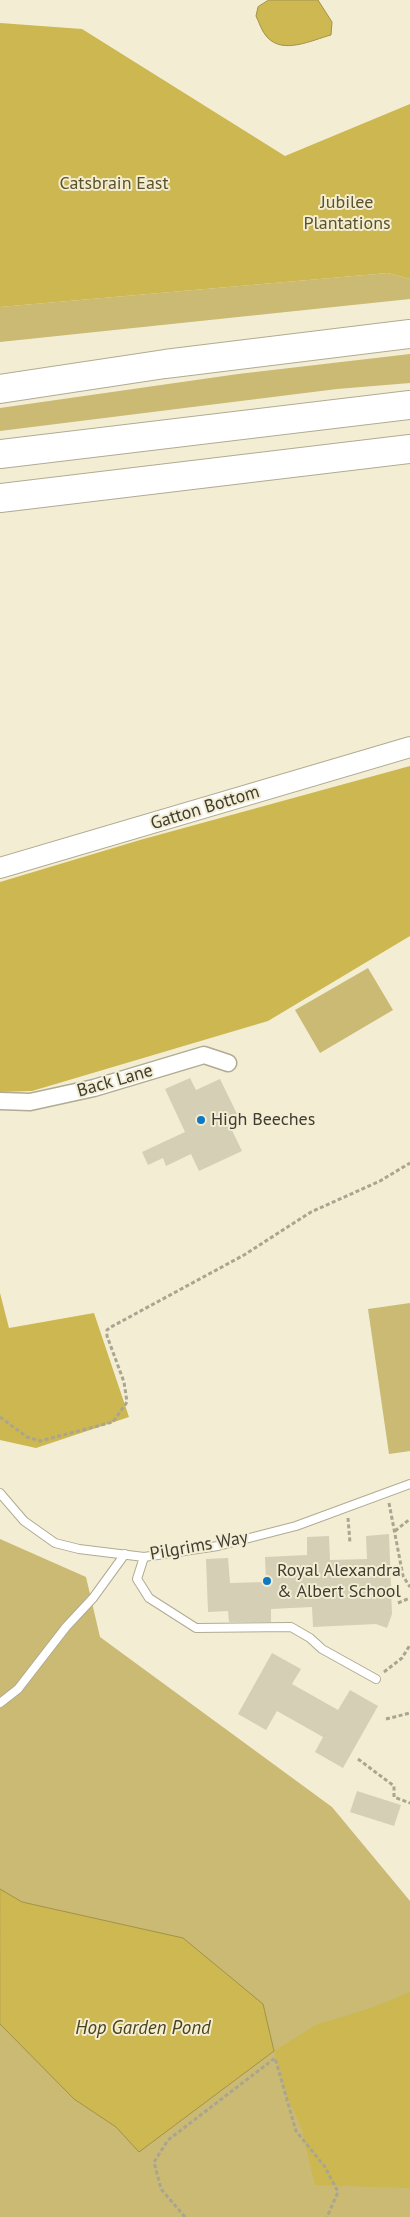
<!DOCTYPE html>
<html>
<head>
<meta charset="utf-8">
<style>
  body { margin:0 }
  canvas { display:block; background:#f3edd3 }
</style>
</head>
<body>
<canvas width="410" height="2217"></canvas>
<script>
const ctx = document.querySelector('canvas').getContext('2d');
ctx.lineJoin = 'round';
function paint(path, color) {
  ctx.fillStyle = color;
  ctx.fill(path, 'evenodd');
}
function stroke(path, color, width, dash) {
  ctx.strokeStyle = color;
  ctx.lineWidth = width;
  ctx.lineCap = dash ? 'butt' : 'round';
  ctx.setLineDash(dash || []);
  ctx.stroke(path);
}
function label(font, color, halo, rows, align = 'center') {
  ctx.font = font + ' "PT Sans",sans-serif';
  ctx.lineWidth = 4;
  ctx.setLineDash([]);
  ctx.textBaseline = 'middle';
  ctx.strokeStyle = halo;
  ctx.fillStyle = color;
  for (const [text, x, y, turn = 0] of rows) {
    ctx.save();
    ctx.translate(x, y);
    ctx.rotate((+turn || 0) * Math.PI / 180);
    ctx.textAlign = isNaN(turn) ? turn : align;
    if (halo) ctx.strokeText(text, 0, 0);
    ctx.fillText(text, 0, 0);
    ctx.restore();
  }
}
paint(new Path2D(`
  M388,273L410,279V299L0,342V307Z
  M410,354V383L337,389L0,431V408L238,374Z
  M368,968L393,1010L320,1053L295,1010Z
  M410,1303V1451L389,1454L368,1309Z
  M0,1539L86,1577L100,1637L332,1807L410,1901V2217H0Z`), '#caba73');
paint(new Path2D(`
  M0,23L82,29L285,156L410,104V279L388,273L0,307Z
  M410,766V936L268,1021L32,1091L0,1092V882L140,840Z
  M0,1293L9,1328L94,1313L129,1417L36,1448L0,1440Z
  M410,1992V2188L315,2185L301,2127L285,2092L274,2051L316,2025L374,2007Z`), '#ccb751');
const water = new Path2D(`
  M269,0H318L332,22L331,35C312,40 283,55 267,37C262,32 259,22 256,16L258,7Z
  M0,1889L22,1902L183,1938L263,2004L274,2051L139,2152L116,2127L74,2099L0,2024Z`);
paint(water, '#cdb852');
stroke(water, '#a29348', 1);
paint(new Path2D(`
  M190,1078L196,1090L220,1079L237,1114L226,1118L242,1151L199,1171L191,1154L166,1166L163,1158L148,1165L142,1152L185,1132L165,1089Z
  M389,1534L392,1614L387,1628L376,1624L313,1627L312,1607L271,1609V1622H229L228,1611L208,1612L206,1559L228,1558L230,1583L266,1582L265,1557L307,1555V1537L329,1536L330,1560L367,1559L366,1536Z
  M272,1653L301,1669L292,1684L338,1710L350,1690L378,1706L343,1768L315,1752L323,1737L277,1711L266,1730L238,1714Z
  M357,1791L401,1805L394,1826L350,1812Z`), '#d4cfb5');
const service = new Path2D(`
  M0,1493L24,1521L55,1543L79,1549L144,1557L218,1546L296,1526L410,1484
  M144,1557L137,1579L149,1598L196,1628L291,1627L310,1638L322,1649L376,1679
  M0,1703L18,1689L66,1627L93,1598L125,1554`);
const minor = new Path2D(`
  M0,1101L30,1102L94,1088L204,1055L228,1063`);
const tertiary = new Path2D(`
  M0,868L410,747`);
const motorway = new Path2D(`
  M0,389L165,364L410,334
  M0,454L410,405
  M0,498L410,449`);
stroke(service, '#b0ab92', 10);
stroke(minor, '#b0ab92', 19);
stroke(tertiary, '#b0ab92', 22);
stroke(motorway, '#b0ab92', 30);
stroke(new Path2D(`
  M0,1417L27,1437L40,1441L113,1422L127,1402L124,1382L107,1336V1330L111,1327L244,1255L311,1212L380,1181L410,1163
  M389,1503L403,1576L410,1587
  M348,1518L350,1543
  M395,1531L410,1519
  M398,1603L410,1598
  M384,1672L402,1658L410,1645
  M386,1719L410,1713
  M358,1759L394,1786V1797L410,1803
  M185,2217L161,2189L154,2162L168,2140L275,2058L296,2131L325,2167L338,2192L327,2217`), '#a9a591', 3, [4, 2.5]);
stroke(service, '#fff', 8);
stroke(minor, '#fff', 16);
stroke(tertiary, '#fff', 20);
stroke(motorway, '#fff', 28);
for (const [x, y, r, color] of [
  [201,1120,5,"#0e79c3"],
  [267,1581,5,"#0e79c3"]
]) {
  const dot = new Path2D();
  dot.arc(x, y, r, 0, 2 * Math.PI);
  ctx.fillStyle = color;
  ctx.fill(dot);
  stroke(dot, '#f3edd3', 2);
}
label('18px', '#5b5228', '#f3edd3', [
  ["Catsbrain East",114,184],
  ["Jubilee",347,203],
  ["Plantations",347,224]
]);
label('18px', '#3f3d32', '#f3edd3', [
  ["Gatton Bottom",205,808,-17],
  ["Back Lane",115,1081,-16],
  ["Pilgrims Way",199,1546,-10]
]);
label('18px', '#3f3d32', '#f3edd3', [
  ["High Beeches",211,1120],
  ["Royal Alexandra",277,1571],
  ["& Albert School",277,1592]
], 'left');
label('italic 19px', '#4b4218', '#f3edd3', [
  ["Hop Garden Pond",143,2029]
]);
</script>
</body>
</html>
